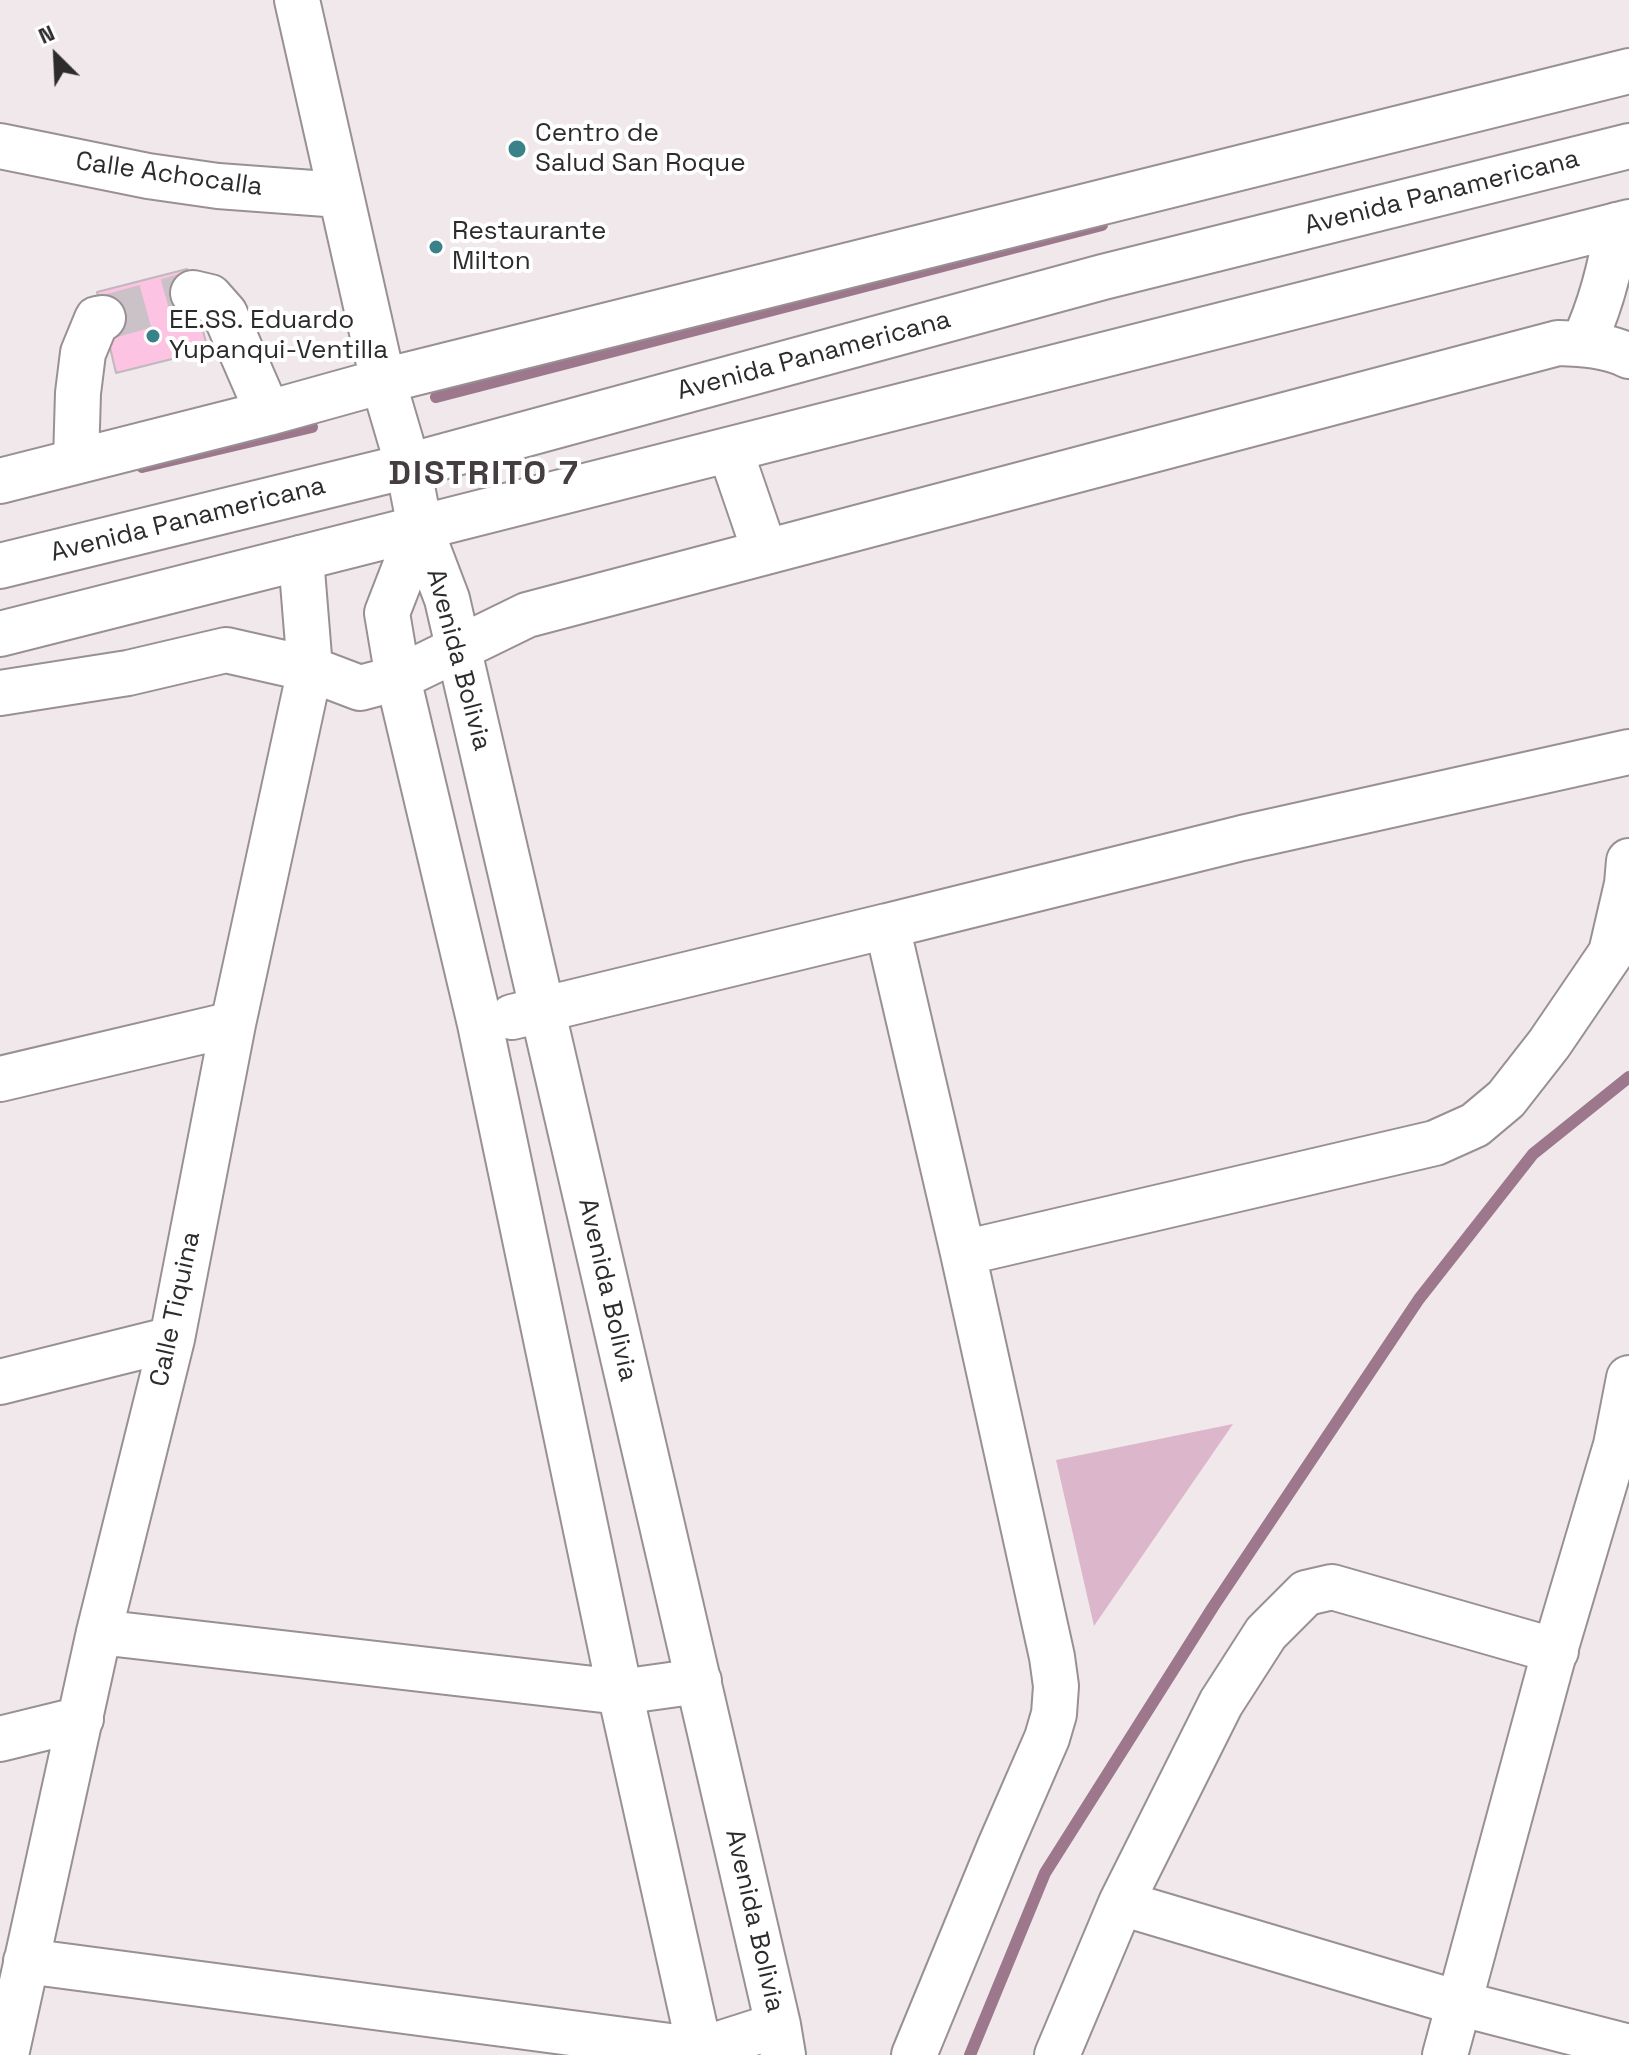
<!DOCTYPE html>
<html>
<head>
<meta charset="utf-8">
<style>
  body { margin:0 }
  #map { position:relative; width:1629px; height:2055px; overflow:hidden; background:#f1e8ec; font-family:"Space Grotesk",sans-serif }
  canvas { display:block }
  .north { position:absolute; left:16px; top:16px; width:80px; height:80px; -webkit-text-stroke:6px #fff; paint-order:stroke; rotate:336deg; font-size:22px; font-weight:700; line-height:32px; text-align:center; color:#2e2b2d }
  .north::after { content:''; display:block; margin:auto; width:28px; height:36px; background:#2e2b2d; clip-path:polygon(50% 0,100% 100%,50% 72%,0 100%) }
</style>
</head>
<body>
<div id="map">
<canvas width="1629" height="2055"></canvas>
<div class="north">N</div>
</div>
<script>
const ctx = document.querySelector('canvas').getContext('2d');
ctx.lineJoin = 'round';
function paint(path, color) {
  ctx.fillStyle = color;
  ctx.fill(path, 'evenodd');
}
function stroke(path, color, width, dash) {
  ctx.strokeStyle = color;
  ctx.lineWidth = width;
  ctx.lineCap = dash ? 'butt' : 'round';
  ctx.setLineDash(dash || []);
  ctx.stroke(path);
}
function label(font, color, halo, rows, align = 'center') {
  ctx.font = font + ' "Space Grotesk",sans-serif';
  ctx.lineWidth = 8;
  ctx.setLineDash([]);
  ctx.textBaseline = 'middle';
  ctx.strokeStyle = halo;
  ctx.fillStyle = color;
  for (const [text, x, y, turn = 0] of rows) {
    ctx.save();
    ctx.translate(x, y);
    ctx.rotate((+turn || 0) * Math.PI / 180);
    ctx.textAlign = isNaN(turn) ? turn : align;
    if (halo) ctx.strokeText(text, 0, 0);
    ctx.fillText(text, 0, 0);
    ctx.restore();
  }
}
paint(new Path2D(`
  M1233,1424L1094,1626L1056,1460Z`), '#dcb7cb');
stroke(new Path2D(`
  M436,397L1102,225
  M142,467L312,427
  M970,2055L1045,1873L1213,1607L1419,1299L1533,1154L1629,1077`), '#9d778c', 12);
const building = new Path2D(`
  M187,269L208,350L116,373L97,292Z`);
paint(building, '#fcc3e2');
stroke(building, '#c0b8bc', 2);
stroke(new Path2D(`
  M103,318L193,293`), '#cac2c6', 44, [44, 22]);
const minor = new Path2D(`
  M297,0L383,381L408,466L420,528L447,599L778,2025L783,2055
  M0,146L148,176L218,186L340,195
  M193,293L210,297L225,314L268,413
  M1583,344C1601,305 1611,267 1617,225
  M730,450L765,552
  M76,461L78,393L83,353L97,319L103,318
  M0,481L268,413L383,381L1629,71
  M420,528L387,613L398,678L480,1024L620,1692L701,2055
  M0,693L128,673L226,650L310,669L360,688L398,678L527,615L1558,343C1582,344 1607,345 1629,356
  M512,1017L887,926
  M0,1079L233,1024
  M963,1253L1435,1143L1475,1125L1506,1099L1549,1044L1611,953L1627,884L1629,861
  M0,1382L172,1339
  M1616,1445L1629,1378
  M99,1632L620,1692L699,1681
  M0,1739L81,1719
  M1121,1903L1458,2003L1629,2047
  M26,1961L700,2050L778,2025
  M6,2055L99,1632L172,1339L233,1024L310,669L301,558
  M914,2055L1000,1846L1047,1738L1054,1714L1056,1686L1052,1657L963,1253L887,926L1242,838L1629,752
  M1057,2055L1121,1903L1221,1703L1266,1633L1306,1593L1332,1587L1556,1651
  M1445,2055L1551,1664L1616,1445L1629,1450`);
const highway = new Path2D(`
  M0,566L408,466L1103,277L1629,146
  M0,634L1629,222`);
stroke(minor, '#989094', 48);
stroke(highway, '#989094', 48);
stroke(minor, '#fff', 44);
stroke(highway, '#fff', 44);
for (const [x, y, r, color] of [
  [517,149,10,"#3a828a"],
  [436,247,8,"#3a828a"],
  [153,336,8,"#3a828a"]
]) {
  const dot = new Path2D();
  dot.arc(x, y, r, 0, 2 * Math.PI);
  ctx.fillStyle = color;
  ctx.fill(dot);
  stroke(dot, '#fff', 3);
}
label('26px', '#2e2b2d', '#fff', [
  ["Centro de",535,134],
  ["Salud San Roque",535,164],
  ["Restaurante",452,232],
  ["Milton",452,262],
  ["EE.SS. Eduardo",169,321],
  ["Yupanqui-Ventilla",169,351]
], 'left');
label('26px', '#2e2b2d', '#fff', [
  ["Calle Achocalla",169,175,8],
  ["Avenida Panamericana",1442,193,-14],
  ["Avenida Panamericana",814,356,-15],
  ["Avenida Panamericana",188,520,-14],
  ["Avenida Bolivia",458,660,75],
  ["Avenida Bolivia",607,1290,77],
  ["Calle Tiquina",176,1309,-78],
  ["Avenida Bolivia",754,1921,77]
]);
ctx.letterSpacing = '2px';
label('bold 34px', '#443d41', '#fff', [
  ["DISTRITO 7",484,475]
]);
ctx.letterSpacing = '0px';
</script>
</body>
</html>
